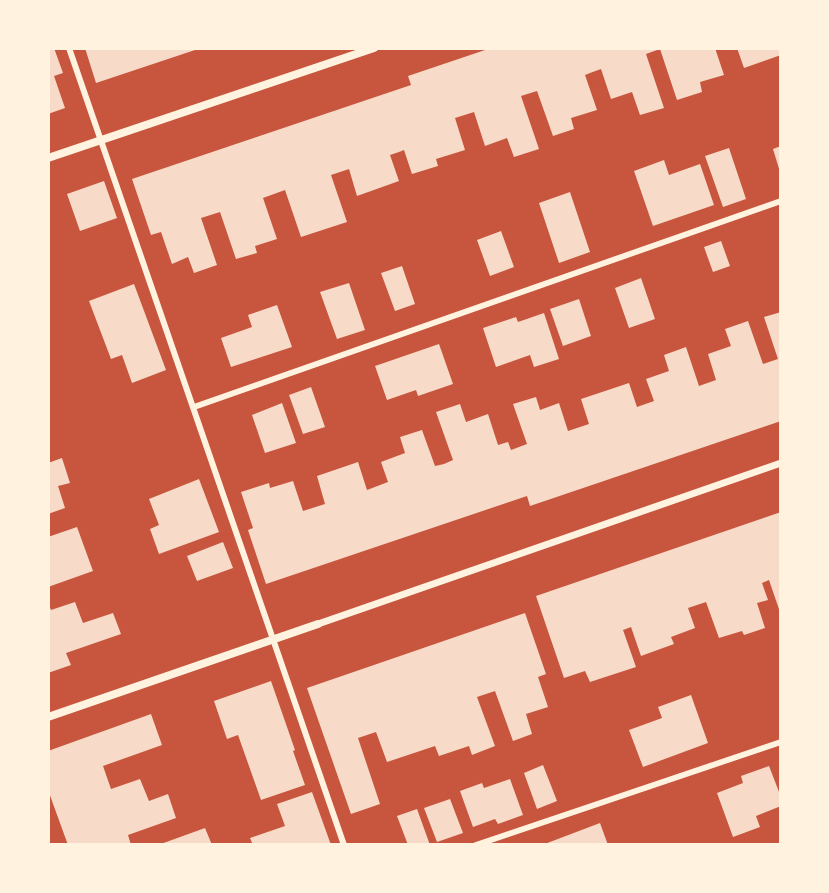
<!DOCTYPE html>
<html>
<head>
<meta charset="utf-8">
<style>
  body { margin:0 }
  #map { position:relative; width:829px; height:893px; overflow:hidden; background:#c8553d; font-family:Raleway,sans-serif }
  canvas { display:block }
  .frame { position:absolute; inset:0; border:50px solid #fff3e0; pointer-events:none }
</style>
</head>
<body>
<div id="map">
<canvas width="829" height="893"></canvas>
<div class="frame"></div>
</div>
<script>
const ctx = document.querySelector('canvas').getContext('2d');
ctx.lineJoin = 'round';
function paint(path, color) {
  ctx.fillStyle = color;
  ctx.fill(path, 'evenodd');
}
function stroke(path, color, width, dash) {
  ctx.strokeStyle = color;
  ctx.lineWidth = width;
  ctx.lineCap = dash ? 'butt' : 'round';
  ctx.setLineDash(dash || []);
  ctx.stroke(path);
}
paint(new Path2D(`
  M54,48L63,73L54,76L65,108L48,114V49Z
  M85,48H198V49L96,83Z
  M491,48H715L724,75L700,82L702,92L677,100L660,49L646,54L664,108L640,115L632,92L611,99L601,69L590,73L585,75L597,110L571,118L574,129L553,136L537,91L521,96L539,149L514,157L507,138L485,146L474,112L455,118L465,150L436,159L438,166L412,174L404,150L399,152L390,155L399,181L357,196L349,169L331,175L347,222L301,237L285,190L263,198L277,239L255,246L257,253L236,259L220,212L201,218L217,265L194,273L188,257L172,264L161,232L151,235L132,179L411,85L408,76Z
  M737,48H781V55L744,68Z
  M781,146V172H780L773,149Z
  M729,148L746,199L723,207L705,156Z
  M664,160L669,175L700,164L714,205L653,226L634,171Z
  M104,181L117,218L80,231L67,194Z
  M570,192L590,252L559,263L539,203Z
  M501,231L514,267L490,276L477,240Z
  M721,241L730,266L713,272L704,247Z
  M402,266L415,304L395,311L381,273Z
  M641,278L655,319L629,328L615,288Z
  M349,283L365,330L337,339L320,292Z
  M134,284L166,370L132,383L122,355L111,359L89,301Z
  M579,299L591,336L563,346L550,309Z
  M277,305L292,347L231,367L221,338L252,327L248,315Z
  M781,312V421L530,506L527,496L266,584L248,530L253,528L241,492L269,483L270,488L293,481L303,511L325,504L317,476L358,462L367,490L388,482L381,462L405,453L400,437L422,430L435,466L444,464L453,460L436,412L460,404L466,422L488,414L498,445L508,442L511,450L527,444L513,404L536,397L540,410L559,403L568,431L589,424L581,399L629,383L637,407L654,401L646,379L669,371L664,355L686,347L699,386L716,380L708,354L731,346L725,329L748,321L763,364L778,359L764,317Z
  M544,313L559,359L534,367L530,355L496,367L483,328L516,317L518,322Z
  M439,344L453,384L418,396L416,390L387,400L375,366Z
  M311,387L325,427L303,434L289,395Z
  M282,403L296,443L265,453L252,415Z
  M62,458L70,483L58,486L65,508L48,514V463Z
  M199,479L219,532L159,554L150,529L159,525L149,499Z
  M781,512V615L769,580L762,583L768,600L757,603L765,628L744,635L742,631L719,638L706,602L688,608L695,628L671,637L674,644L641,656L631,627L623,630L636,667L590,682L585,671L564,678L536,596Z
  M77,527L93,571L48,587V537Z
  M223,542L233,568L197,581L187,556Z
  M48,602L51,610L75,602L83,623L113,613L121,634L66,653L71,665L48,673Z
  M525,613L546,674L538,677L548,707L526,714L532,734L513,741L495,691L477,697L495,746L472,755L469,746L439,756L435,746L387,762L376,732L358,738L380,804L351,814L307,688Z
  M271,681L295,750L293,751L305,785L261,800L238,735L227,739L214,701Z
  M691,695L708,743L643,767L629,730L662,718L658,707Z
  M151,714L162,745L103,766L111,789L140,779L149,801L168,794L176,818L128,835L131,845H68L48,790V751Z
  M543,765L557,801L537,809L524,773Z
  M769,766L781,797V806L756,816L760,827L733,837L717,793L743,783L741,776Z
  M510,779L523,815L498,824L495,819L473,827L460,791L482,783L484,788Z
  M312,792L331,845H253L250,838L285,826L277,804Z
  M450,799L463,833L437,842L424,808Z
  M417,809L430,845H408L397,816Z
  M600,823L608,845H542Z
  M205,828L212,845H158Z`), '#f7dbc8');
stroke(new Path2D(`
  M69,48L344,845
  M194,407L781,201
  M476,845L781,742`), '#fff3e0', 6);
stroke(new Path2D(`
  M318,624L781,463`), '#fff3e0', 7);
stroke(new Path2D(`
  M48,158L374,48
  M48,717L318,624`), '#fff3e0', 8);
</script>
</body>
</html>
